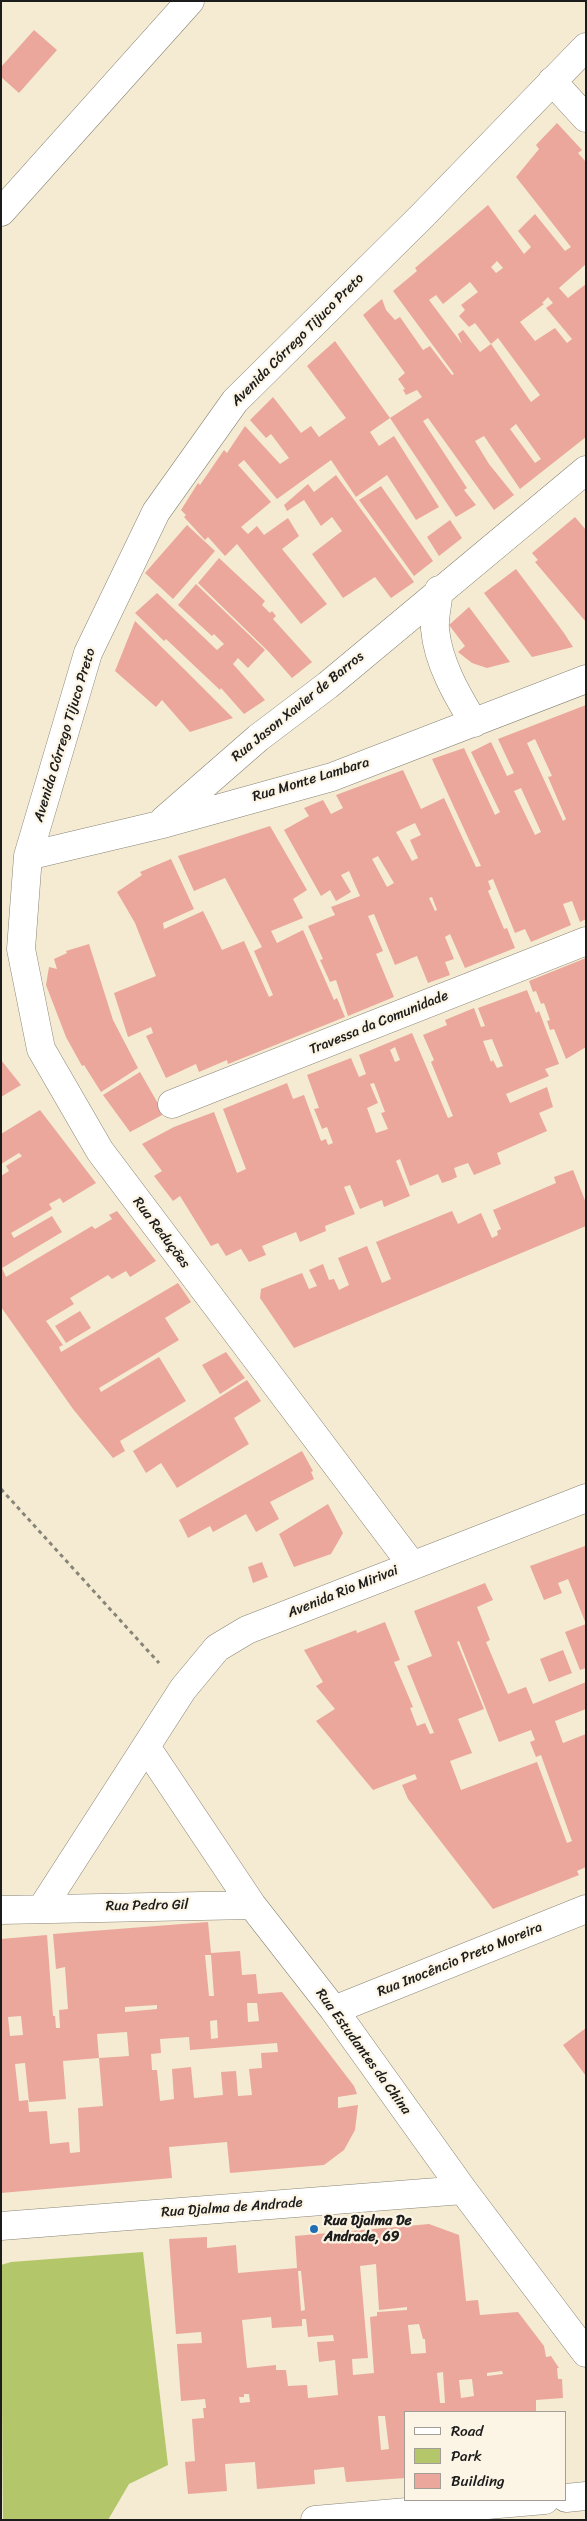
<!DOCTYPE html>
<html>
<head>
<meta charset="utf-8">
<style>
  body { margin:0 }
  #map { position:relative; width:587px; height:2521px; overflow:hidden; background:#f4ebd2; font-family:Sriracha,sans-serif }
  canvas { display:block }
  .frame { position:absolute; inset:0; border:2px solid #1c1c1c; pointer-events:none }
  .legend { position:absolute; left:404px; top:2411px; width:162px; height:90px; box-sizing:border-box; background:#fcf5e5; border:1px solid #a29e95; margin:0; padding:6px 9px; list-style:none; font-size:15px; color:#1c1c1c }
  .legend li { display:flex; align-items:center; gap:10px; height:25px }
  .legend b { width:25px; border:1px solid #a29e95 }
</style>
</head>
<body>
<div id="map">
<canvas width="587" height="2521"></canvas>
<div class="frame"></div>
<ul class="legend">
<li><b style="height:6px;background:#fff"></b>Road</li>
<li><b style="height:14px;background:#b4c66a"></b>Park</li>
<li><b style="height:14px;background:#eba79b"></b>Building</li>
</ul>
</div>
<script>
const ctx = document.querySelector('canvas').getContext('2d');
ctx.lineJoin = 'round';
function paint(path, color) {
  ctx.fillStyle = color;
  ctx.fill(path, 'evenodd');
}
function stroke(path, color, width, dash) {
  ctx.strokeStyle = color;
  ctx.lineWidth = width;
  ctx.lineCap = dash ? 'butt' : 'round';
  ctx.setLineDash(dash || []);
  ctx.stroke(path);
}
function label(font, color, halo, rows, align = 'center') {
  ctx.font = font + ' Sriracha,sans-serif';
  ctx.lineWidth = 4.5;
  ctx.setLineDash([]);
  ctx.textBaseline = 'middle';
  ctx.strokeStyle = halo;
  ctx.fillStyle = color;
  for (const [text, x, y, turn = 0] of rows) {
    ctx.save();
    ctx.translate(x, y);
    ctx.rotate((+turn || 0) * Math.PI / 180);
    ctx.textAlign = isNaN(turn) ? turn : align;
    if (halo) ctx.strokeText(text, 0, 0);
    ctx.fillText(text, 0, 0);
    ctx.restore();
  }
}
paint(new Path2D(`
  M143,2252L168,2465L129,2484L108,2520H3L1,2265L11,2262Z`), '#b4c66a');
paint(new Path2D(`
  M34,30L57,50L19,93L1,77V67Z
  M557,123L582,150L578,153L586,162V267L585,265L559,288L568,298L586,284V437L520,489L484,436L475,441L489,464L514,495L494,510L428,418L423,421L467,488L464,490L476,505L456,517L390,418L422,397L417,390L406,395L403,390L405,389L398,379L405,373L363,315L382,299L386,310L395,320L400,317L423,350L430,346L452,375L454,374L393,291L417,271L415,268L488,205L524,254L531,247L518,231L535,214L565,251L571,247L516,177L539,149L536,145ZM497,261L503,268L496,273L491,267ZM470,282L478,292L461,305L465,310L459,316L469,327L475,323L491,344L480,352L463,330L458,334L462,344L429,300L436,295L443,304ZM548,297L553,303L546,308L572,339L567,343L555,328L535,341L520,322L544,304L542,303ZM498,338L540,395L531,402L491,344ZM516,424L541,459L535,463L510,429Z
  M335,341L390,418L370,432L379,446L394,436L439,507L416,520L387,475L356,497L331,460L277,499L244,460L238,465L271,502L241,527L248,534L257,526L264,535L288,518L299,536L282,549L327,604L301,624L237,544L225,556L208,537L205,540L184,517L186,515L181,510L198,483L200,485L224,450L227,453L245,426L280,464L289,458L271,434L266,438L250,420L273,397L301,433L311,426L319,437L346,418L307,366Z
  M336,475L414,582L391,598L375,577L343,598L312,554L342,531L332,517L321,526L304,500L287,511L284,505L308,484L314,492Z
  M381,486L433,561L414,576L359,500Z
  M575,517L586,530V622L535,562L538,560L532,553Z
  M450,520L462,538L439,556L427,537Z
  M187,525L215,551L173,599L145,573Z
  M219,558L265,601L262,605L270,613L272,611L276,616L273,619L312,662L292,678L269,652L198,583Z
  M516,569L564,633L573,647L532,657L484,593Z
  M196,584L265,650L248,668L238,658L233,664L265,700L244,714L221,688L220,690L166,639L164,641L135,613L157,593L217,650L224,644L214,634L212,636L178,605Z
  M469,607L510,662L487,668L472,663L458,652L465,646L449,625Z
  M135,621L184,669L233,718L190,732L162,700L156,707L115,671Z
  M586,705V919L580,922L572,901L563,904L571,925L531,942L525,929L515,933L493,879L488,881L491,889L488,891L504,929L507,928L515,948L465,968L450,934L445,937L454,959L445,962L450,975L428,983L417,956L395,965L374,914L368,916L383,951L376,954L394,997L348,1016L336,980L330,982L320,960L323,959L308,926L335,915L331,907L360,896L349,871L341,875L351,892L336,901L330,890L321,896L284,830L309,816L304,808L323,800L331,814L343,808L336,795L403,770L421,809L444,798L476,867L481,866L432,759L464,748L495,815L500,812L471,752L491,742L507,776L514,773L498,739ZM535,739L552,776L548,777L566,819L563,821L527,743ZM521,788L541,832L535,835L514,791ZM415,823L421,835L410,840L418,858L412,861L396,832ZM378,856L394,883L387,887L372,859ZM432,897L437,910L435,911L429,898Z
  M270,826L307,890L293,899L303,918L271,931L277,943L303,930L334,1000L337,998L345,1017L228,1064L227,1060L199,1072L196,1064L166,1078L146,1036L153,1033L151,1027L128,1037L114,993L156,976L135,923L117,892L142,875L140,872L171,859L194,909L163,923L164,929L203,911L222,950L244,941L269,997L273,995L254,951L262,947L225,878L194,891L178,856Z
  M89,944L113,1020L138,1068L101,1092L84,1065L82,1066L66,1037L46,985L49,967L57,969L54,959L67,953L66,951Z
  M586,958V1047L566,1059L554,1029L550,1030L547,1021L550,1020L544,1003L541,1004L536,991L533,992L529,981Z
  M527,990L536,1013L539,1011L559,1064L545,1069L549,1076L506,1094L510,1103L547,1087L553,1107L539,1113L547,1131L497,1153L501,1164L474,1175L468,1163L454,1168L457,1177L451,1180L442,1183L438,1174L410,1186L400,1159L396,1161L410,1196L384,1207L382,1200L360,1209L350,1185L344,1187L355,1214L325,1226L326,1231L300,1242L296,1232L262,1246L266,1255L249,1262L241,1249L226,1256L218,1243L211,1246L180,1196L173,1201L154,1176L162,1171L142,1144L174,1127L214,1112L237,1173L246,1169L223,1109L287,1083L293,1099L304,1095L321,1141L326,1139L328,1145L333,1143L327,1127L322,1129L314,1109L319,1108L307,1075L351,1058L359,1077L366,1074L359,1055L412,1033L448,1118L453,1116L431,1062L434,1060L423,1035L447,1025L445,1020L474,1008L481,1027L485,1026L478,1008ZM492,1039L503,1066L497,1068L493,1060L491,1062L483,1041ZM395,1047L400,1060L395,1062L390,1050ZM374,1083L385,1112L381,1113L388,1129L376,1133L367,1108L378,1103L370,1084Z
  M1,1060L21,1085L1,1097Z
  M140,1072L164,1114L130,1132L103,1095Z
  M40,1110L96,1183L63,1203L60,1198L49,1204L52,1209L11,1233L14,1238L52,1216L62,1232L2,1268L6,1277L92,1226L95,1229L112,1219L109,1215L117,1211L156,1261L130,1277L126,1271L112,1279L108,1275L70,1298L74,1304L46,1321L63,1345L59,1347L61,1352L178,1283L191,1302L165,1318L179,1340L99,1388L101,1392L159,1357L186,1401L120,1441L125,1451L113,1458L73,1409L1,1307V1176L9,1171L6,1166L22,1156L19,1153L1,1164V1134Z
  M573,1170L586,1203V1226L294,1348L260,1298L261,1289L302,1273L309,1289L317,1286L309,1270L323,1264L329,1280L334,1279L339,1290L349,1285L338,1258L367,1246L382,1283L391,1279L376,1242L452,1211L458,1224L481,1213L492,1238L498,1235L497,1231L501,1229L493,1210L556,1183L554,1177Z
  M80,1311L91,1328L66,1343L55,1326Z
  M226,1352L245,1378L220,1394L202,1365Z
  M247,1380L261,1401L234,1418L249,1444L177,1488L161,1463L146,1473L133,1451Z
  M302,1451L313,1471L311,1472L314,1479L270,1502L279,1519L256,1532L246,1514L213,1532L210,1526L188,1538L179,1520Z
  M328,1504L343,1533L331,1554L294,1567L279,1534Z
  M585,1546L586,1549V1624L568,1579L558,1583L562,1593L544,1600L530,1566Z
  M262,1562L268,1577L253,1583L248,1567Z
  M485,1583L493,1600L477,1607L490,1640L486,1642L508,1694L526,1687L533,1704L586,1682V1709L555,1721L563,1743L586,1734V1867L577,1871L579,1875L493,1909L408,1799L402,1785L417,1779L415,1774L373,1790L316,1721L335,1709L316,1686L323,1682L304,1650L356,1630L357,1633L385,1622L400,1660L394,1662L413,1707L410,1708L417,1726L425,1723L430,1734L434,1733L407,1666L432,1656L414,1611ZM459,1641L499,1742L531,1730L535,1740L530,1742L536,1757L541,1755L572,1841L567,1843L537,1762L461,1790L450,1761L472,1753L458,1719L484,1709L457,1642Z
  M586,1624V1668L580,1670L565,1632Z
  M563,1650L572,1673L549,1682L540,1659Z
  M208,1922L211,1953L240,1951L242,1975L256,1974L258,1994L282,1992L354,2086L357,2094L338,2097V2108L358,2105L355,2130L344,2150L324,2165L230,2173L227,2142L169,2147L172,2178L1,2193V1939L47,1935L53,2016H55L56,2028H60L59,2010L68,2009L65,1967L56,1969L53,1934ZM205,1955H211L214,1996H209ZM247,2003H257L259,2021L248,2022ZM157,2005V2009L125,2012V2007ZM21,2016L23,2035L10,2036L8,2017ZM217,2020L218,2038L211,2039L210,2021ZM127,2032L129,2056L99,2058L103,2106L78,2108L80,2152L70,2153L69,2142L50,2144L47,2111L29,2112L28,2100L19,2101L15,2064L25,2063L29,2102L66,2099L63,2061L99,2058L97,2034ZM189,2037L190,2050L277,2043L278,2052L261,2053L262,2068L249,2069L252,2095L238,2096L236,2071L221,2072L223,2095L194,2098L191,2067L172,2069L174,2099L160,2101L157,2070H152L151,2054L161,2053L160,2039Z
  M586,2028V2076L563,2045Z
  M429,2224L459,2235L466,2301L478,2300L480,2315L518,2312L544,2346L546,2357L551,2356L559,2368H557L558,2379H562L563,2398L536,2400V2412H406V2478L346,2482L344,2467L314,2470L315,2484L257,2489L255,2462L225,2464L227,2491L188,2494L185,2462L195,2461L192,2419L204,2418L203,2408H206L205,2399L181,2401L177,2344L202,2343L201,2332L176,2334L169,2239L207,2237V2248L236,2245L238,2273L297,2268L295,2236ZM376,2264L379,2310L407,2307V2310L377,2312V2316L370,2317L374,2373L353,2375L352,2359L368,2358L360,2266ZM298,2271H301L305,2310L301,2311ZM271,2317L272,2328L302,2326V2319H306L308,2337L333,2335L334,2341L317,2342L319,2362L335,2360L338,2395L308,2398L307,2385L288,2386L286,2370H276V2365L247,2368L242,2320ZM419,2324L423,2339H425L426,2353L411,2354L408,2325ZM502,2371L503,2374L487,2376V2373ZM443,2372L445,2403H440L437,2373ZM472,2379L474,2396L461,2398L459,2380ZM244,2394H249L250,2402L240,2403L239,2397H244ZM378,2416H385L389,2449L381,2450Z`), '#eba79b');
const minor = new Path2D(`
  M552,81L586,118
  M1,212L190,1
  M439,590C438,603 434,617 435,629C438,663 457,695 474,723
  M164,820L258,738L328,685L586,470
  M28,856L159,825L332,777L586,679
  M172,1104L586,941
  M412,1565L100,1151L41,1049L21,949L28,856L88,653L156,512L235,401L422,216L586,47
  M147,1748L252,1905L334,2010L463,2190L586,2353
  M42,1908L183,1689L217,1648L247,1630L586,1498
  M1,1910L252,1905
  M334,2010L586,1909
  M1,2226L463,2190
  M566,2498L586,2496
  M315,2520L545,2500`);
stroke(minor, '#888477', 29);
stroke(new Path2D(`
  M1,1489L159,1663`), '#888477', 3, [4, 4]);
stroke(minor, '#fff', 28);
for (const [x, y, r, color] of [
  [314,2229,5,"#1f6fb2"]
]) {
  const dot = new Path2D();
  dot.arc(x, y, r, 0, 2 * Math.PI);
  ctx.fillStyle = color;
  ctx.fill(dot);
  stroke(dot, '#fcf5e5', 2);
}
label('14px', '#1c1c1c', '#fcf5e5', [
  ["Avenida Córrego Tijuco Preto",298,340,-45],
  ["Rua Jason Xavier de Barros",298,707,-39],
  ["Avenida Córrego Tijuco Preto",65,735,-73],
  ["Rua Monte Lambara",311,780,-17],
  ["Travessa da Comunidade",379,1023,-22],
  ["Rua Reduções",161,1233,53],
  ["Avenida Rio Mirivai",343,1592,-22],
  ["Rua Pedro Gil",147,1906,-1],
  ["Rua Inocêncio Preto Moreira",460,1960,-22],
  ["Rua Estudantes da China",363,2052,54],
  ["Rua Djalma de Andrade",232,2208,-4]
]);
label('bold 14px', '#1c1c1c', '#fcf5e5', [
  ["Rua Djalma De",324,2221],
  ["Andrade, 69",324,2237]
], 'left');
</script>
</body>
</html>
